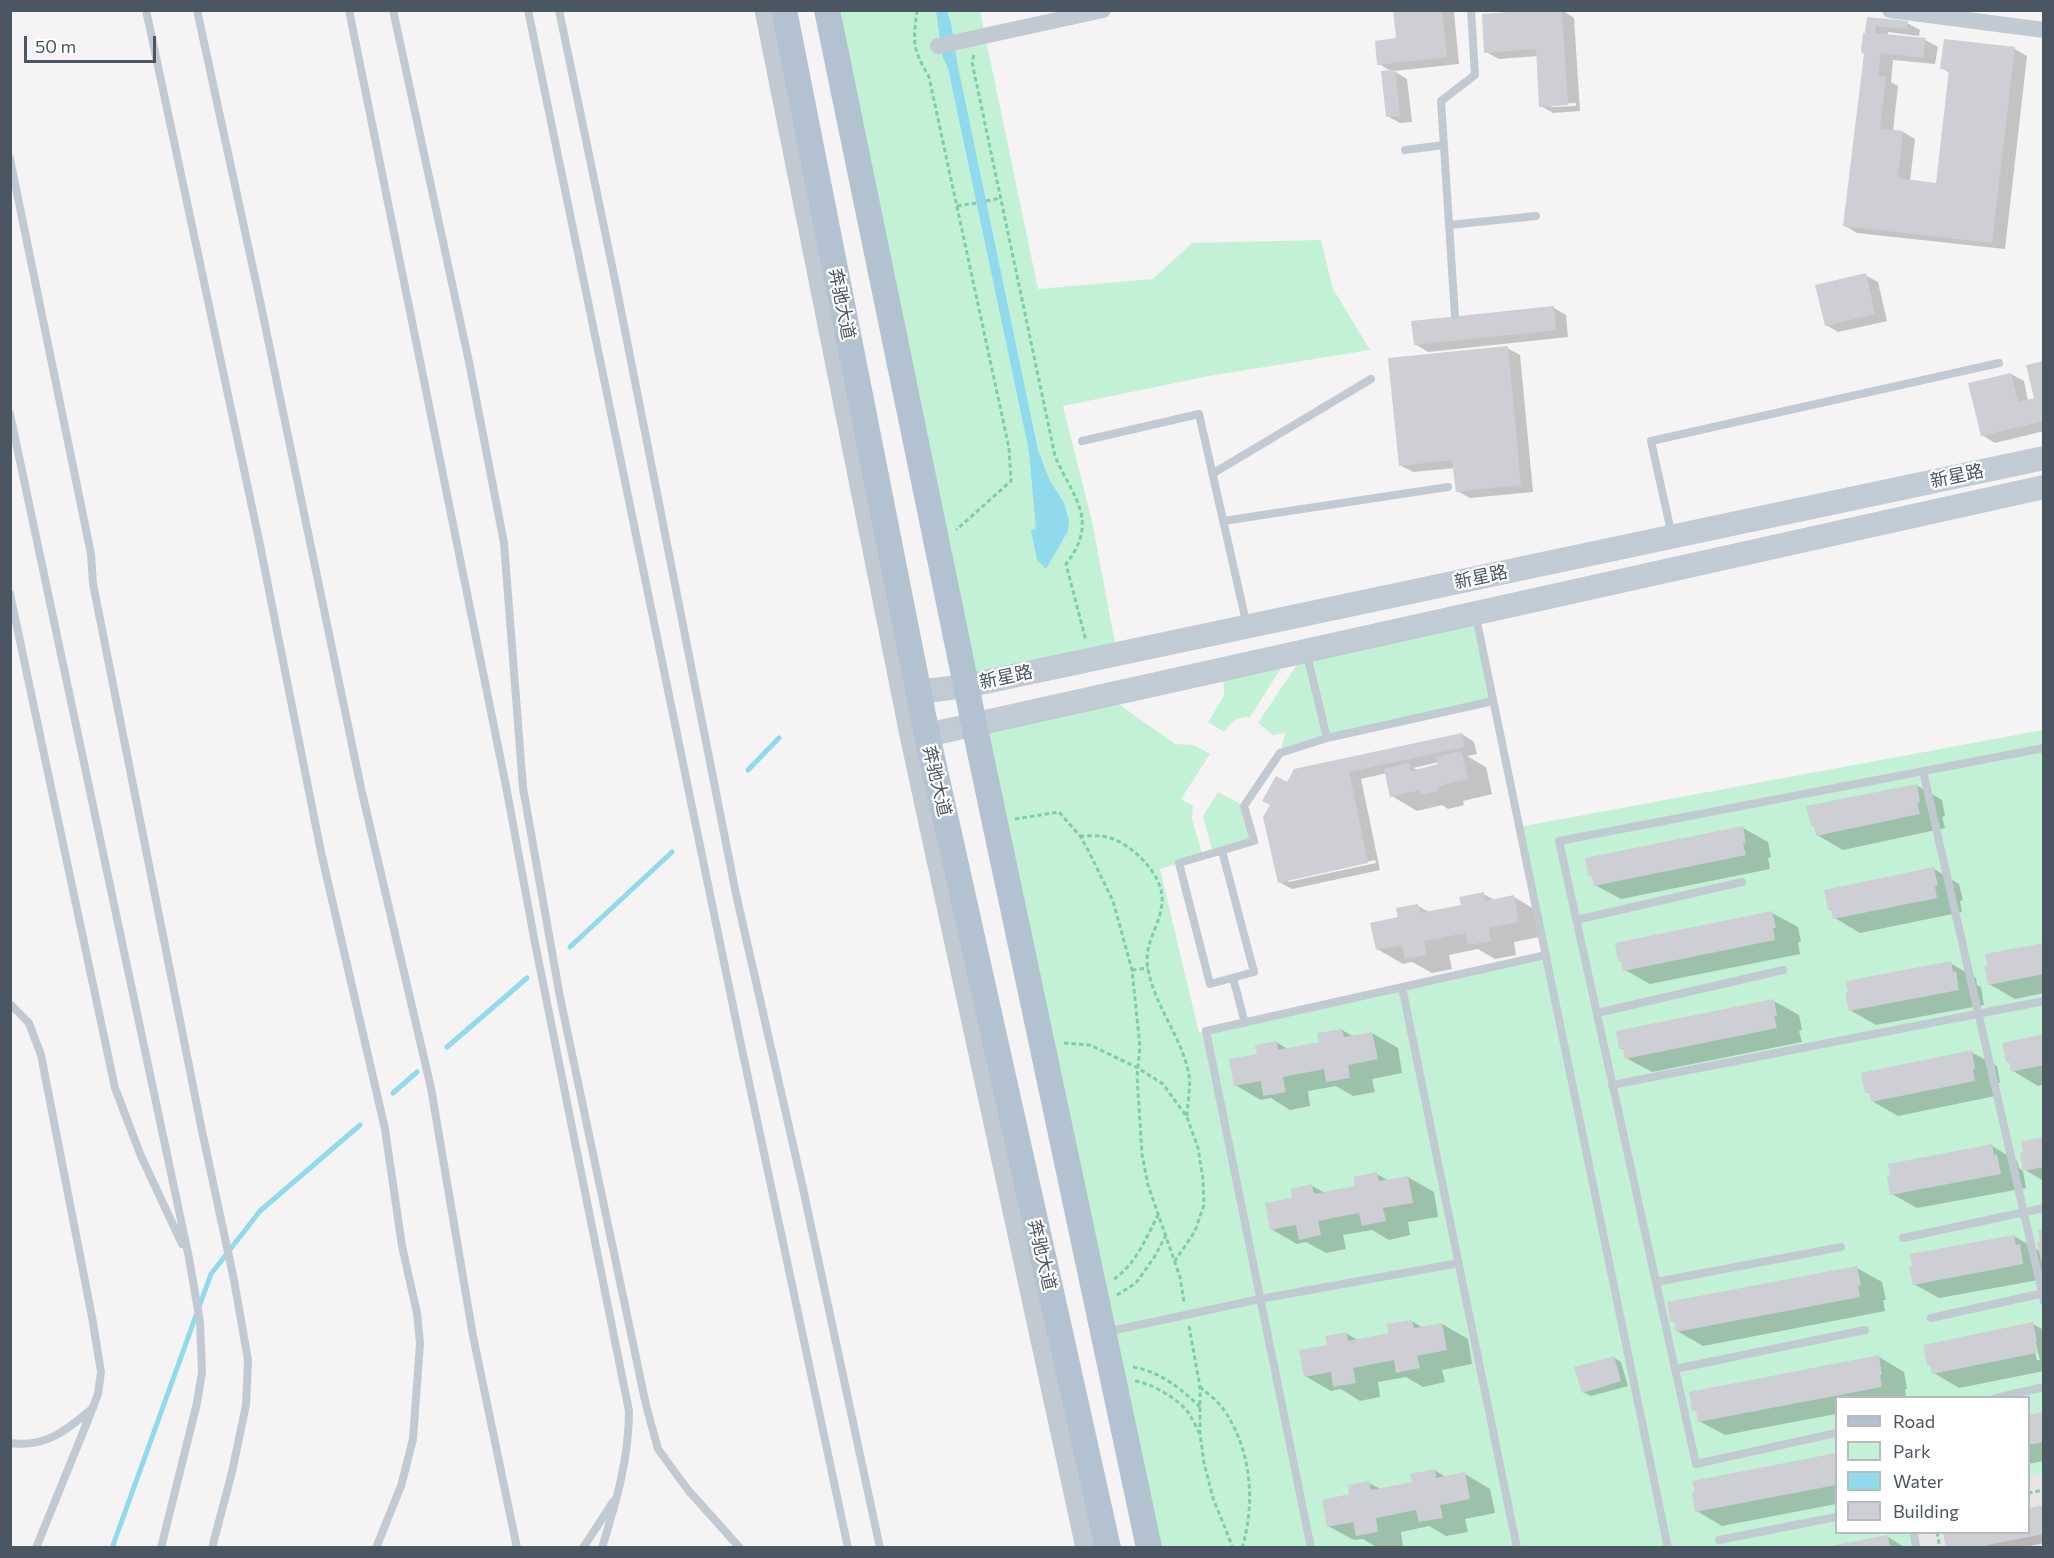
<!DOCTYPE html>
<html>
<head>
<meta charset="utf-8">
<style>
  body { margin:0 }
  #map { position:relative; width:2054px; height:1558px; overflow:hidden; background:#f5f3f3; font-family:Commissioner,sans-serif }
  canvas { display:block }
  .frame { position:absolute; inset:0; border:12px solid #4a5661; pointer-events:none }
  .legend { position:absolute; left:1835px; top:1396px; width:195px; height:138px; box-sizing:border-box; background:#fff; border:2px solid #b7bbc0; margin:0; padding:8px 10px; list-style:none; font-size:18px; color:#4a5661 }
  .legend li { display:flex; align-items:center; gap:12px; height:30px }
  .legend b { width:30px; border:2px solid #b7bbc0 }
  .scale { position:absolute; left:24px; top:36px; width:132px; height:27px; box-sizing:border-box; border:3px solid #4a5661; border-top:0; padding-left:8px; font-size:18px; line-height:21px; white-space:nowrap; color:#4a5661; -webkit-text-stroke:4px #fff; paint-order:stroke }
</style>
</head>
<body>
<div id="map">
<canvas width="2054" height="1558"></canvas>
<div class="frame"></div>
<ul class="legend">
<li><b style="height:8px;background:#b3c2d1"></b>Road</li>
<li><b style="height:16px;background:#c3f1d5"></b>Park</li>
<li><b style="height:16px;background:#90daee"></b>Water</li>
<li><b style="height:16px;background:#cdcfd5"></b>Building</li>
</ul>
<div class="scale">50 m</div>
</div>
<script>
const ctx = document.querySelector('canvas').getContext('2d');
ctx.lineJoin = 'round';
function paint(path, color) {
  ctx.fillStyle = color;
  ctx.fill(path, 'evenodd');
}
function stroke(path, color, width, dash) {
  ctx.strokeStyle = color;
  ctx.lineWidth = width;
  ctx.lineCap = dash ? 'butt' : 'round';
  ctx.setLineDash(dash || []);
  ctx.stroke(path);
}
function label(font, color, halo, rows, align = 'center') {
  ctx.font = font + ' Commissioner,"Noto Sans SC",sans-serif';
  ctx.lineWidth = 4.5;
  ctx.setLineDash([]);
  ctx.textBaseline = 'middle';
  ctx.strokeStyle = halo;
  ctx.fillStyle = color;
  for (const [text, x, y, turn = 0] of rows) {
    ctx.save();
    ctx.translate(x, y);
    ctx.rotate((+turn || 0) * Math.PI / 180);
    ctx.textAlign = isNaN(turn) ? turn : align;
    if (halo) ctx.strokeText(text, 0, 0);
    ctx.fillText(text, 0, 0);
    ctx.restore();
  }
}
paint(new Path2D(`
  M2043,1474V1547H1916L1914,1533L2028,1532L2029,1477Z`), '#e6e4e5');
paint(new Path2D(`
  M827,11H980L1038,289L1153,279L1192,243L1321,240L1333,289L1370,350L1209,376L1063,406L1092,521L1117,654L966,686Z
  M1475,613L1493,701L1280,753L1285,733L1273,735L1258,723L1306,651Z
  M1290,654L1250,717C1236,717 1232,722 1224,732L1208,722L1224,696L1223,669Z
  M1106,695L1175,744L1194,745L1210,754L1181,799L1193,806L1192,819L1203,856L1160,869L1199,1033L1545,955L1519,827L2043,730V1474L2029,1477L2028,1398H1836V1532L1914,1533L1916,1547H1149L974,724Z
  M1218,792L1244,806L1254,841L1213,853L1203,816Z`), '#c3f1d5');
paint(new Path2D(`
  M936,11H947L951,23L958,67L1038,450L1049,479L1064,503L1069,520L1068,531L1046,569L1037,560L1031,530L1036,529L1029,451L948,68L942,55Z`), '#90daee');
paint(new Path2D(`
  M1394,10H1450L1454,12L1459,64L1394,71L1407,79L1412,122L1400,123L1387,116L1393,72L1379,64L1397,39Z
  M1562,10L1574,18L1580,111L1553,113L1541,106L1538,56L1499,59L1486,52L1484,16ZM1576,103V106L1551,107V104Z
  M1869,18L1907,23L1920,30L1919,36L1888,32V36L1925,40L1938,47L1935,64L1893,60L1891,82L1898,86L1893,131L1903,132L1915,139L1910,181L1937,184L1950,73L1942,68L1945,41L2015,49L2027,56L2005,249L1857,233L1845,226Z
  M1865,275L1878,282L1887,321L1838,332L1826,325Z
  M1554,308L1566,315L1568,337L1428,352L1415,344Z
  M1507,348L1520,355L1533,492L1470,498L1457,491L1455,468L1413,472L1400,465Z
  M2044,363V431L1995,443L1982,435L2011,374L2024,381L2028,401L2036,399Z
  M1462,734L1474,742L1477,754L1467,756L1486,767L1492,794L1463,801L1464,805L1448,809L1442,805L1417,811L1392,796L1387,773L1361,779L1380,870L1292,889L1279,882L1287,784ZM1439,762L1440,765L1418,770L1413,768ZM1375,860L1376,863L1288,882V879Z
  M1916,785L1942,800L1945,816L1942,817L1945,828L1843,850L1817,835L1816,827L1812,825Z
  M1743,828L1768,842L1771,857L1768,858L1770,869L1621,899L1595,885L1593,877L1590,875Z
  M1934,869L1959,884L1963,900L1960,901L1962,912L1860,933L1835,918L1833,911L1829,909Z
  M1483,894L1495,900L1514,897L1539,912L1544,936L1514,942L1516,955L1495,959L1478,949L1449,955L1452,969L1432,973L1412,962L1403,964L1377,949L1400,919L1418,906L1431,913L1462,907Z
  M1772,913L1798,927L1801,942H1798L1800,954L1650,984L1625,970L1623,962L1619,960Z
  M2044,945V993L2015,999L1989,984Z
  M1950,963L1976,978L1977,985L1981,987L1984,1005L1876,1025L1850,1010Z
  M1774,1001L1799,1015L1802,1030L1799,1031L1802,1042L1652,1072L1626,1058L1624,1050L1621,1048Z
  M1342,1030L1354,1037L1372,1033L1398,1048L1402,1073L1372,1079L1375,1092L1353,1096L1336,1086L1308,1091L1310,1106L1290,1110L1271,1098L1261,1100L1235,1085L1259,1055L1276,1042L1289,1050L1321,1043Z
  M2044,1035V1084L2038,1086L2013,1071L2011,1064L2007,1061Z
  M1971,1052L1997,1066L2000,1083H1997L2000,1095L1898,1116L1872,1101L1871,1094L1867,1092Z
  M2044,1138V1181L2025,1170Z
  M1992,1146L2017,1161L2019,1168L2023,1171L2026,1188L1917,1208L1892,1194Z
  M1377,1174L1389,1181L1408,1177L1434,1192L1438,1217L1408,1222L1410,1235L1389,1240L1372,1230L1343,1235L1346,1249L1326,1253L1306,1242L1297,1244L1271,1229L1294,1199L1312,1186L1325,1193L1356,1187Z
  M2044,1231V1279L1939,1298L1914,1284L2014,1236L2041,1252Z
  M1857,1268L1882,1282L1886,1300H1883L1885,1311L1703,1346L1677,1331L1676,1323L1672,1321Z
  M1412,1321L1423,1328L1442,1324L1468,1339L1472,1364L1442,1370L1445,1382L1423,1387L1406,1377L1378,1382L1380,1397L1360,1401L1341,1389L1331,1391L1305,1376L1328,1346L1346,1333L1359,1341L1391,1334Z
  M2033,1324L2044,1330V1371L1959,1388L1934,1373L1932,1366L1928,1364ZM2032,1341H2035L2040,1360H2037Z
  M1613,1357L1621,1362L1628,1386L1591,1396L1583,1392Z
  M1879,1357L1904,1372L1907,1389H1905L1906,1398H1836V1414L1725,1435L1699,1421L1698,1412L1694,1410Z
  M2044,1414V1461L2028,1464V1417Z
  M1836,1455V1504L1722,1526L1697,1511L1694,1482Z
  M1434,1470L1446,1477L1465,1474L1490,1489L1495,1513L1465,1519L1468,1532L1446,1536L1429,1526L1401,1532L1403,1546L1395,1548H1378L1363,1539L1354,1540L1328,1526L1351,1496L1369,1483L1382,1490L1414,1484Z
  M2043,1507L2044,1543L2020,1548H1948L2028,1532Z
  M1888,1537L1906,1548H1833Z`), '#0003');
stroke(new Path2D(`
  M748,770L779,738
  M570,947L672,852
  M447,1047L527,978
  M393,1093L417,1072
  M112,1548L211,1274L260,1211L360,1125`), '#90daee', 5);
paint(new Path2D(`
  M1393,10H1442L1447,57L1377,65L1375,41L1396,38Z
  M1537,10H1562L1568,105L1539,107L1536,49L1484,53L1482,14Z
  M1867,17L1908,21L1907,29L1876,26L1875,33L1926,38L1923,58L1881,53L1878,76L1886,77L1880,128L1903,131L1898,178L1936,183L1949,70L1940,69L1944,39L2015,47L1992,243L1843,226L1864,54L1861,52L1863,33H1865Z
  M1395,70L1400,116L1386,117L1381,71Z
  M1866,273L1875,314L1825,326L1815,285Z
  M1554,306L1556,330L1414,345L1411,321Z
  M1508,346L1521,485L1456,492L1452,460L1399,466L1388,358Z
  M2044,361V421L1981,436L1968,383L2011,373L2018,402L2034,398L2026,365Z
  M1462,733L1465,747L1349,772L1368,863L1278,883L1263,817L1270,805L1262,801L1276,776L1287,782L1294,769Z
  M1461,751L1468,779L1438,786L1439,791L1421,795L1420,790L1390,797L1384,769L1409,763L1411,771L1438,764L1436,757Z
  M1917,784L1920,802L1917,803L1920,814L1816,836L1814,825L1811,826L1806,806Z
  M1743,826L1746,843L1743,844L1746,855L1594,886L1591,875L1588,876L1585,858Z
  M1934,867L1938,886H1935L1937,898L1833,919L1831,909L1828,910L1824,890Z
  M1484,892L1485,901L1514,895L1519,922L1489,928L1491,941L1468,945L1465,933L1424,941L1427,955L1405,959L1402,945L1376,950L1370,923L1398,917L1396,908L1418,904L1420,913L1461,905L1459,897Z
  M1772,911L1776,928H1773L1775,940L1623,971L1621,960L1618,961L1615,943Z
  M2044,943V974L1988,985L1984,966H1987L1985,954Z
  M1951,961L1953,972L1956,971L1959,990L1849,1011L1845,993L1848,992L1846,981Z
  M1774,999L1777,1016H1774L1777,1028L1625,1059L1623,1048L1619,1049L1616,1031Z
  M1342,1029L1344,1037L1372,1032L1378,1059L1348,1065L1350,1078L1326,1082L1324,1069L1283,1077L1286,1092L1263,1096L1261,1081L1234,1086L1229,1059L1257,1054L1255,1045L1277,1041L1278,1050L1319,1042L1317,1033Z
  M2044,1034V1065L2011,1072L2009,1062H2006L2002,1043Z
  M1972,1050L1975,1069H1973L1975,1081L1871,1102L1869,1092L1865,1093L1861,1073Z
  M2044,1137V1167L2023,1171L2020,1153L2023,1152L2021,1141Z
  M1992,1144L1994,1155L1997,1154L2001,1174L1890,1195L1887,1176L1890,1175L1888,1164Z
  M1377,1172L1379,1181L1408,1176L1413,1203L1383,1208L1386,1221L1362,1226L1359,1213L1318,1221L1321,1235L1299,1240L1296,1225L1270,1230L1265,1203L1292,1198L1291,1189L1312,1184L1314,1194L1355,1186L1353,1177Z
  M2044,1229V1260L2041,1261L2037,1242H2040L2038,1230Z
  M2014,1235L2016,1245L2020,1244L2023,1264L1913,1285L1909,1266H1912L1910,1254Z
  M1857,1266L1861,1285L1858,1286L1860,1297L1676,1332L1674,1321L1670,1322L1667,1302Z
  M1412,1320L1414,1328L1442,1323L1447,1350L1417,1356L1420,1368L1396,1373L1394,1360L1353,1368L1356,1383L1333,1387L1331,1372L1304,1377L1299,1350L1327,1345L1325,1336L1347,1332L1348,1341L1389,1333L1387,1324Z
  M2033,1322L2037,1341H2034L2037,1353L1932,1374L1930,1364L1927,1365L1923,1345Z
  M1879,1355L1882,1375H1880L1882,1387L1698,1422L1696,1411H1692L1689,1392Z
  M1614,1356L1621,1381L1582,1393L1574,1367Z
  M2044,1412V1442L2028,1445V1415Z
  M1836,1453V1485L1695,1512L1692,1493L1695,1492L1692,1481Z
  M1435,1469L1436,1478L1465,1472L1470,1499L1440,1505L1443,1518L1419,1522L1416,1510L1376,1518L1378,1532L1356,1536L1353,1522L1327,1527L1322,1500L1349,1494L1348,1485L1369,1481L1371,1490L1412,1482L1410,1474Z
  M2044,1505V1534L1987,1545V1548H1946L1943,1532H2028V1508Z
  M1888,1535L1890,1548H1831V1546Z`), '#cdcfd5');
stroke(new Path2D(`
  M917,10C913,44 912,47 929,77L1009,448L1011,481L956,530
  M974,55L972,62L1055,456C1073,498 1100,520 1066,564L1086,641
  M986,201L1001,198
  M957,206L976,203
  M1015,819L1059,812L1080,836L1087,848L1113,901L1132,970L1140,1047L1137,1076L1142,1154L1148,1185L1180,1277L1184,1302
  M1080,836C1088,836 1099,835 1107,837C1132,843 1165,876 1162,903C1160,927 1143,943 1148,969C1155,1007 1182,1037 1189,1075C1191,1088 1187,1104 1187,1117
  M1132,970L1148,968
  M1064,1043L1090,1045L1138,1068L1163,1084L1187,1117L1198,1148L1203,1179L1204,1205L1195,1231L1175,1261
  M1114,1279C1136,1264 1146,1238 1158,1215
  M1117,1295L1136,1283L1155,1256L1166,1235
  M1189,1326L1200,1387V1434L1204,1463L1213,1498L1233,1548
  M1133,1367C1161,1372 1180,1388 1200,1407
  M1135,1381C1151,1383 1178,1399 1188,1412C1192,1418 1196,1426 1199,1433
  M1200,1387C1208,1394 1218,1401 1224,1410C1251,1449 1256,1502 1242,1548
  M2028,1493L2044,1490
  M1937,1532L1940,1548`), '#7ad0a6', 3, [4.5, 3]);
stroke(new Path2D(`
  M146,10L259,540L321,852L385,1129L402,1246L417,1313L420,1343L413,1439L401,1486L376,1548
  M197,10L259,296L361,788L431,1088L473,1336L517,1548
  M349,10L506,786L535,943L629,1411C629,1459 616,1502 602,1548
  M393,10L469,362L504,543L523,788L560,997L646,1405L658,1449L688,1490L740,1548
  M528,10L740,1040L848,1548
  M559,10L615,280L736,894L802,1184L880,1548
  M1405,150L1444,145
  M10,159L91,554L93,584L202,1131L234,1280L248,1360L246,1405L232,1472L212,1548
  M1449,225L1536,216
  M1455,316L1441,101L1475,75L1471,10
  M10,414L189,1258L200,1322L202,1372L197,1403L161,1548
  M1082,441L1199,414L1247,626
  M1212,474L1371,379
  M1223,521L1448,487
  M1672,536L1651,441L1999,363
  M10,594L115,1088L141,1156L182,1244
  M1476,617L1668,1548
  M1327,738L1493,701
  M1923,771L2044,1301
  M1222,851L1254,972L1210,984L1179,863L1254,841L1244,806L1280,753L1327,738L1306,651
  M1576,920L1742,882
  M1233,978L1245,1023
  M1402,987L1517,1548
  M10,1004L29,1023L41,1055L92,1317L101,1372L98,1394L88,1420L36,1548
  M1597,1013L1783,970
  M1612,1085L2044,1001
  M1903,1238L2044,1208
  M1656,1282L1841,1247
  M1931,1318L2044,1293
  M1106,1332L1260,1299L1459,1263
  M1675,1369L1865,1330
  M1996,1398L2044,1387
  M1836,1433L1696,1464L1559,841L2044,748
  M10,1443C46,1448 67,1430 93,1408
  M1914,1532L1916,1548
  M1719,1540L1836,1517
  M583,1548L613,1502
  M1311,1548L1206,1031L1546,955`), '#c1cad2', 8);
stroke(new Path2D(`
  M1890,10L2044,30
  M938,46L1103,10`), '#c1cad2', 16);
stroke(new Path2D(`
  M765,10L911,740L1086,1548`), '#c1cad2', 21);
stroke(new Path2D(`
  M918,692L966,686L2044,458
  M927,735L2044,487`), '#c1cbd6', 24);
stroke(new Path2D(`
  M784,10L927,735L1108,1548
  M827,10L974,724L1149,1548`), '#b3c2d1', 26);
label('18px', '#4a5661', '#fff', [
  ["奔驰大道",842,304,79],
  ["新星路",1957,476,-12],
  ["新星路",1481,577,-12],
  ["新星路",1006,677,-12],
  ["奔驰大道",937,781,77],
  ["奔驰大道",1042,1255,77]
]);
</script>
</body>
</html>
